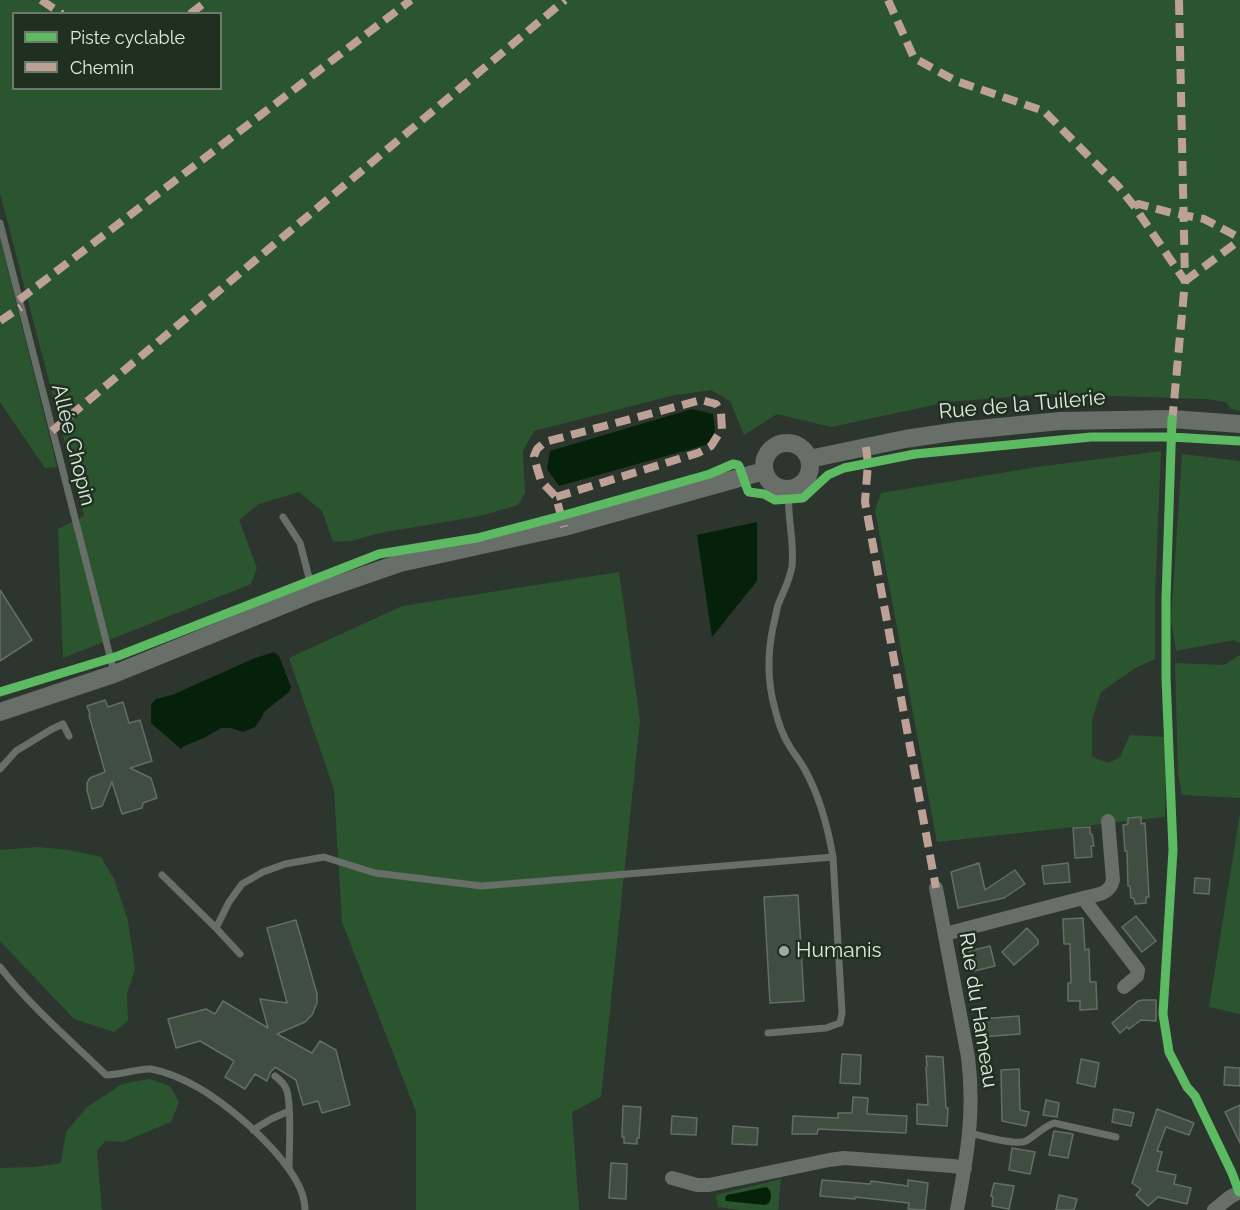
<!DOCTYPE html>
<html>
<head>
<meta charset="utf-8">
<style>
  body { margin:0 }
  #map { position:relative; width:1240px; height:1210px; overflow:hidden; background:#2c362e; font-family:Raleway,sans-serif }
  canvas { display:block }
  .legend { position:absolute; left:12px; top:12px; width:210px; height:78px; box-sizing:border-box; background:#1f2f20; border:2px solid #6c7a6d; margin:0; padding:8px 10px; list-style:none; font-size:18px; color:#e0eae0 }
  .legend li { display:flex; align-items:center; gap:12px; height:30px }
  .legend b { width:30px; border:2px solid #6c7a6d }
</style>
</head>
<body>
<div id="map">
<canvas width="1240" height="1210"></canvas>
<ul class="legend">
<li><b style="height:8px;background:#5cba63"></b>Piste cyclable</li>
<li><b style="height:8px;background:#bda197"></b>Chemin</li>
</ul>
</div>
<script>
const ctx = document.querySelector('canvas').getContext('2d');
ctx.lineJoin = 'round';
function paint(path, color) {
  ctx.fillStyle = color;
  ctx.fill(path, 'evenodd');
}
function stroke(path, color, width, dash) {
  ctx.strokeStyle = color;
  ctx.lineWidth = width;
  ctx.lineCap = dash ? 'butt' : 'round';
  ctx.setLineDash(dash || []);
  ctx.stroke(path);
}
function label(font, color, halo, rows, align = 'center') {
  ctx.font = font + ' Raleway,sans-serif';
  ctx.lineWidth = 5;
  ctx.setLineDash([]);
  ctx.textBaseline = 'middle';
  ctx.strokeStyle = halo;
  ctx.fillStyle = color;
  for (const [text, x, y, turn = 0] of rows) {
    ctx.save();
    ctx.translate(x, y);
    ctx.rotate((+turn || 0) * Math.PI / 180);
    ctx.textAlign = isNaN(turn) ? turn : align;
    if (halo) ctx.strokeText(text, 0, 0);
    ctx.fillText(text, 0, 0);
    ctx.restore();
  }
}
paint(new Path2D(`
  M0,0H1240V411L1231,409L1226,402L1207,399L1048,394L948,402L831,427L777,414L744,435L730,401L711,390L675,395L534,431L523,451L525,493L518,505L480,516L380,533L351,541L333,542L322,511L299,492L259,504L239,520L257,568L251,584L63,658L58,529L84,516L0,193ZM14,14H220V88H14Z
  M0,239L57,467L45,468L0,402Z
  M1161,451L1155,593V659L1135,668L1101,692L1092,719V757L1109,763L1120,757L1130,735L1166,737L1165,817L937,842L875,510L881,493L1037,467Z
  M1182,454L1240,461V643L1234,640L1176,651L1171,619Z
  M619,572L640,720L601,1097L572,1112L579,1210H416V1112L342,922L334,790L289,658L402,606Z
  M1240,655V798L1182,795L1178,774L1175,663L1224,665Z
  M1240,813V1014H1239L1209,1007Z
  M38,847L69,850L101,857L114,879L128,921L135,969L127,994L128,1021L114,1032L74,1019L0,941V850Z
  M149,1079L170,1086L179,1102L171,1122L123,1142L105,1141L97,1151L102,1210H0V1168L35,1167L61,1163L66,1132L87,1107L122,1084Z
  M781,1179L778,1210H741L718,1207L716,1195Z`), '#2b552f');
paint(new Path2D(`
  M692,409L713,414L715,431L709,444L559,486L547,469L550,451Z
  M757,522V581L712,637L697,535Z
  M274,652L279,656L291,687L289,692L264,712L262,717L255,727L243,732L231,728H221L204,738L184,746L181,749L151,723V705L156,699L172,695L255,658Z
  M766,1187C772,1190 772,1197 769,1203L765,1205L726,1201L725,1198L727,1195Z`), '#052109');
const building = new Path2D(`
  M0,590L32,640L0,661Z
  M105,700L108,707L123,702L129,723L140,720L152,761L130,768L151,778L157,798L143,803L142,808L122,814L112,782L102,806L92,809L87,790V783L90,778L105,772L89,715L90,714L87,706Z
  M1141,817V824L1145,823L1149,897H1146V903L1135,904L1134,898H1131L1130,886H1128L1127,851H1125L1123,825L1128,824V818Z
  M1090,827V834H1092L1094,846H1091L1092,857L1075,858L1073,828Z
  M979,863L985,890L1015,870L1025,884L1004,898L958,908L951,872Z
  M1068,863L1070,882L1044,884L1042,866Z
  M1195,878L1210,879L1209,894L1194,893Z
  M798,895L804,1001L770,1003L764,897Z
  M1136,916L1156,941L1142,952L1122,927Z
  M1083,918L1085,950L1089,949L1090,982H1096L1097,1009L1080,1010V1001H1068V983H1071L1070,944H1064L1063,919Z
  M296,920L317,994V1003L312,1015L305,1022L277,1034L312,1053L320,1041L336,1050L350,1105L322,1113L318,1101L303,1105L296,1080L275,1067L270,1073L267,1081L255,1074L245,1089L225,1077L234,1061L200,1041L176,1048L168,1019L206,1009L215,1014L223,1001L268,1028L260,999L287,1003L267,928Z
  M1027,928L1038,940V944L1014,965L1002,952Z
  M990,946L995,966L974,971L969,951Z
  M1143,1000H1156V1021L1141,1020L1129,1029L1127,1027L1120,1033L1112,1023L1138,1001Z
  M1019,1016L1020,1034L981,1037L980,1019Z
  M842,1054L861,1055L860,1084L840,1083Z
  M926,1056L943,1057L946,1108H948L947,1126L917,1124V1104L928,1105L926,1067L927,1066Z
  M1081,1059L1099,1063L1095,1087L1077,1083Z
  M1225,1067L1240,1068V1086L1224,1085Z
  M1019,1069L1020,1110L1029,1112L1026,1126L1002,1121L1001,1070Z
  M853,1097L868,1098L867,1114L907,1116L906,1133L818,1129L817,1134H792L793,1116L838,1118V1113H852Z
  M1046,1100L1059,1103L1057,1117L1043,1115Z
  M1240,1105V1143L1225,1112Z
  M623,1106L641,1107L639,1138H637V1144L624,1143V1137H622Z
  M1114,1109L1134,1113L1131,1126L1112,1122Z
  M1157,1109L1194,1123L1189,1135L1166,1127L1157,1151L1162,1152L1157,1171L1176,1175L1174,1184L1191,1188L1187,1204L1158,1197L1148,1206L1136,1195L1141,1189L1132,1183Z
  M672,1116L697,1118L696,1135L671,1134Z
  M733,1126L758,1128L757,1145L732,1144Z
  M1054,1131L1073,1134L1068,1158L1049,1155Z
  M1012,1148L1035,1152L1030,1174L1009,1170Z
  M611,1163L627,1164L626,1199L609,1198Z
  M822,1180L870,1184L871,1181L908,1186V1180L928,1183L925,1210L908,1209L909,1203L855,1197V1199L820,1196Z
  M994,1183L1014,1186L1009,1209L992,1206L993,1197L991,1196Z
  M1059,1195L1077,1199L1074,1210H1056Z`);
paint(building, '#3f4e41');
stroke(building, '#656d66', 1.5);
stroke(new Path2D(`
  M0,223L114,672
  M283,517L300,543L313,593
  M0,769L16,751L52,729L63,724L69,736
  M162,875L216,928L240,954
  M216,928L229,902L242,884L263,872L285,864L324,857L375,873L482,886L833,857
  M0,967C31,1007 70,1040 106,1075C120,1075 140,1068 151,1069C168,1072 185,1080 199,1088C232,1107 306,1169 305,1210
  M768,1033L826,1028L840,1023L842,1013L833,857C828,828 820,797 805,770C801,762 795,755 790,747C783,736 778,722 775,709C767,681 767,656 773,627C775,620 776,612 778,605C783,592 790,580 792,566C795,541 786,514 789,488
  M275,1076C280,1080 285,1084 287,1091C292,1109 289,1149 289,1169
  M253,1130L271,1119L289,1111
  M970,1133C983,1136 1015,1146 1026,1141C1036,1135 1043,1127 1054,1123L1116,1137`), '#686e68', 7);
stroke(new Path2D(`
  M936,888L968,1057C975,1113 967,1156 957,1210
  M1083,898C1095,895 1110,895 1113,880L1108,821
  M945,934L1083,898L1138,970L1137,976L1124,987
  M672,1178L697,1185H709L829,1160L844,1158L953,1166L965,1168
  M1214,1210L1230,1197L1240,1192`), '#686e68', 14);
stroke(new Path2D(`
  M764 466a23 23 0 1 1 46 0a23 23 0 1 1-46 0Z
  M809,459L905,439L959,431L1060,421L1172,419L1240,424
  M0,712L114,674L313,593L400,563L564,527L757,473L765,472`), '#686e68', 18);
stroke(new Path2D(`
  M41,0L62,14
  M888,0L914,58L956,81L1044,111L1118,186L1134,206L1185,281L1172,424
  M1179,0L1185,281
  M190,14L208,0
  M1134,206L1139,204L1172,213L1204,219L1240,238
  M1185,281L1240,240
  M19,300L411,0
  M0,321L21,307
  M52,431L565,0
  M866,447L868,463L865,502L936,888
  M556,497L698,453L711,446L722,429L721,413L716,404L701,400L545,442L537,449L534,456L537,468L541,481L556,497L564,527`), '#bda197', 8, [15, 8]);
stroke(new Path2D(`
  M1172,419L1166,598V677L1173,850L1163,1014L1169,1052L1187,1087L1195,1096L1232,1173L1239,1192
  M0,692L118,656L379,554L477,538L561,516L710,474L733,464L738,465L739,466L748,491L749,492L764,494L775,500L803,498L828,475L844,468L915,454L1091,437H1171L1240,441`), '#5cba63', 9);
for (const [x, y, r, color] of [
  [784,951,6,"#a1aba2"]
]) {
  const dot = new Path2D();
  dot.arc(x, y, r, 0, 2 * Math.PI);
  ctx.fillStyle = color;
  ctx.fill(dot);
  stroke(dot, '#1f2f20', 2);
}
label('21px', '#e0eae0', '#1f2f20', [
  ["Rue de la Tuilerie",1022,405,-5],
  ["Allée Chopin",73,445,76],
  ["Rue du Hameau",978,1010,81]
]);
label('21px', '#e0eae0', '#1f2f20', [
  ["Humanis",796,951]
], 'left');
</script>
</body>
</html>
